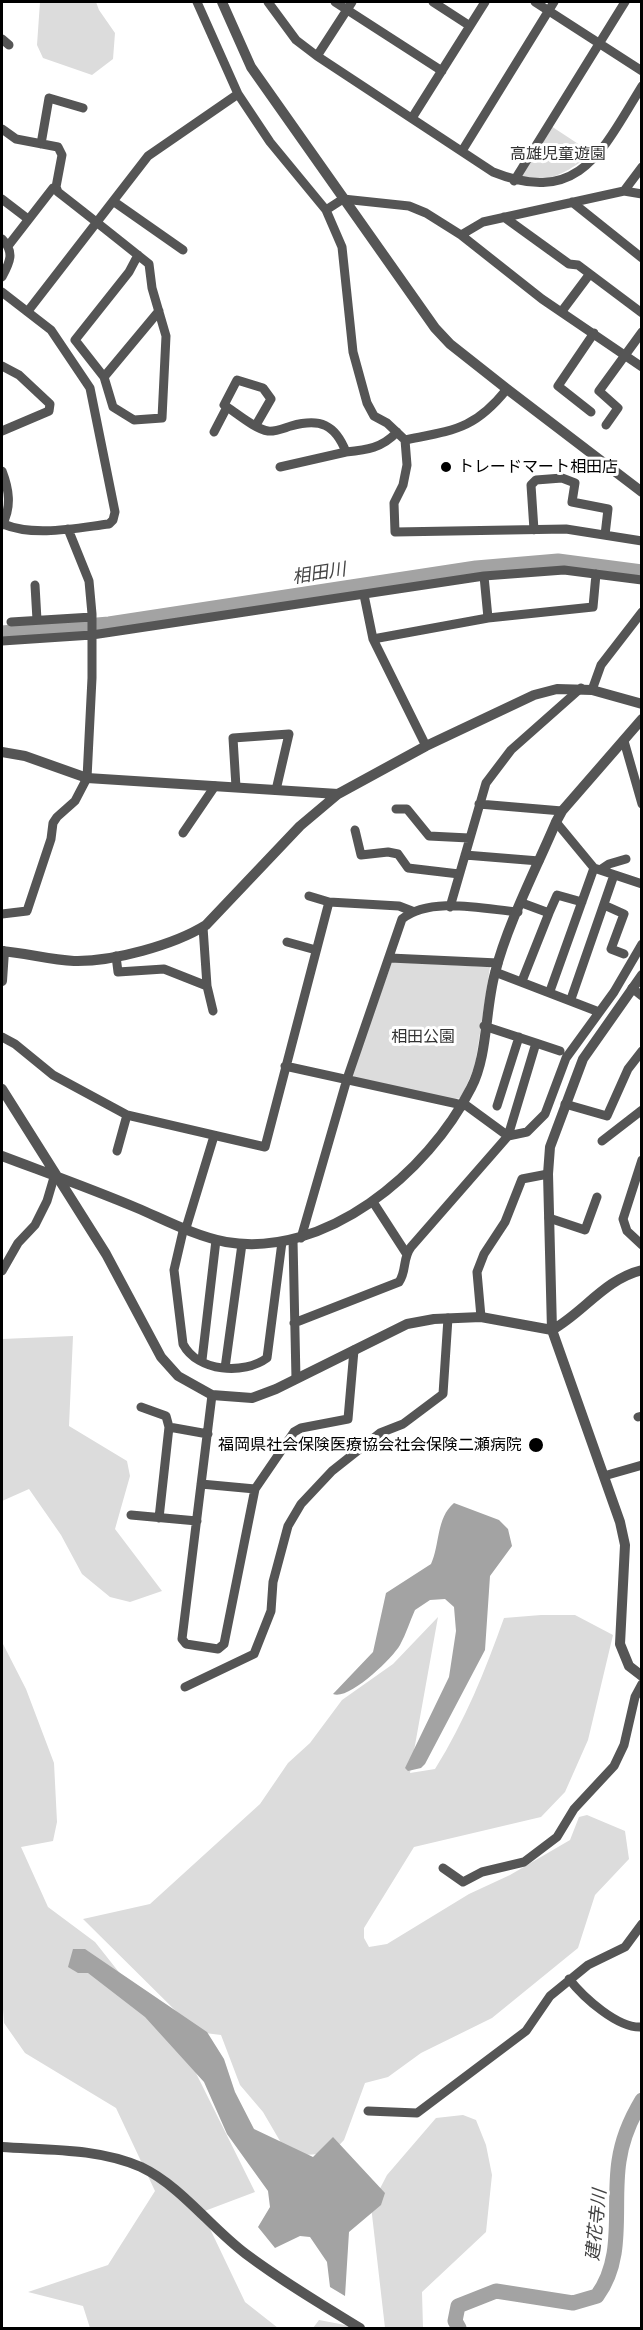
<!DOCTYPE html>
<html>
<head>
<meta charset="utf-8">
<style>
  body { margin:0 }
  #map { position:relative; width:643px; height:2330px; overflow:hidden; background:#fff; font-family:Barlow,sans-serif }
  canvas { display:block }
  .frame { position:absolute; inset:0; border:3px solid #000; pointer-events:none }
</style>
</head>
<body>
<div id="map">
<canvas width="643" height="2330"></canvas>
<div class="frame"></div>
</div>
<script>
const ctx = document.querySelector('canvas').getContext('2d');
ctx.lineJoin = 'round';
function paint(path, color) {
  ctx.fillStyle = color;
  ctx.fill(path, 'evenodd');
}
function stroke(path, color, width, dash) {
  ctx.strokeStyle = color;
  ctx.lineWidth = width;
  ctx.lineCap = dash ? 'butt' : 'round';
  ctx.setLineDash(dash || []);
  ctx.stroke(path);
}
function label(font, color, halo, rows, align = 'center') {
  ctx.font = font + ' Barlow,"Noto Sans JP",sans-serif';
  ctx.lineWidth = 6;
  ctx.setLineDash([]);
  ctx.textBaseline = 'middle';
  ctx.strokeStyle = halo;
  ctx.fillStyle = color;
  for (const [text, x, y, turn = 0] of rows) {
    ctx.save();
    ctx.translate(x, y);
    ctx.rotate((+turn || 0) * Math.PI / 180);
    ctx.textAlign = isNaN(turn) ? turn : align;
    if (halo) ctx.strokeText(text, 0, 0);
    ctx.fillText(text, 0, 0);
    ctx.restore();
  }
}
paint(new Path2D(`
  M40,2H96L99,10L115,33L113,59L92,75L43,58L37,45Z
  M551,126L592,153C571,170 549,185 521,177Z
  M392,962L490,967L475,1066L461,1098L449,1100L355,1078L352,1074Z
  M73,1336L69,1426L127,1461L130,1476L115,1529L162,1591L130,1602L110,1597L82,1574L61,1535L29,1489L2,1501V1339Z
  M541,1615H575L613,1635L588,1740L565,1792L541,1817L414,1847L364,1928V1938L369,1947L387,1944L469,1894L510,1875L570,1840L579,1817L587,1815L625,1831L629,1859L595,1895L578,1948L492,2018L421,2053L388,2077L365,2083L344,2140C330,2157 308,2156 287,2153L263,2112L240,2085L221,2035L197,2032L83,1919L150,1904L260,1804L288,1763L310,1743L342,1700L393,1664L438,1617L410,1773L435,1769C465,1721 485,1671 504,1618Z
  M2,1642L26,1689L54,1763L57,1822L53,1841L21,1847L48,1907L95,1942L191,2063L255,2192L202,2212L245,2302L278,2328H90L83,2306L28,2292L108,2265L155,2191L116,2108L25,2053L4,2023L2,1995Z
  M463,2115L476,2120L486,2145L492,2175L486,2232L422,2292L423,2328H385L371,2206L387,2175L436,2118Z
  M319,2320L361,2328H313Z`), '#dcdcdc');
paint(new Path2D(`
  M454,1503L499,1520L508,1529L512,1546L490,1576L485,1650L425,1764L421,1768L408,1771L405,1768L449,1677L456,1631L454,1607L445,1599L430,1600L415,1610C410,1621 406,1634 400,1645C392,1659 348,1701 333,1694L373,1652L386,1593L431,1564C440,1545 436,1518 454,1503Z
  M73,1949H85L207,2032L224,2059L235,2092L254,2129L313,2157L333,2137L385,2193L381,2205L349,2232L345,2296L330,2287L327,2262L310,2237L300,2236L275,2248L258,2227L270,2207L268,2191L227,2134L204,2082L145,2017L88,1973H78L68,1967Z`), '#a3a3a3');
stroke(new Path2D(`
  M2,633L109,624L476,568L558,561L642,572
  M459,2328L455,2321L458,2306L496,2291L573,2303L597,2296C626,2257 612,2206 619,2161C622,2139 630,2120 642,2100`), '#a3a3a3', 15);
stroke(new Path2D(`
  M197,2L238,94L270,142L326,210L342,247L353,352L367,403L374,416L387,423L405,440C454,430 474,430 507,389
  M268,2L296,40L317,56L493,172C580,207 603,149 642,86
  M335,2L442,71
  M433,2L470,26
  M535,2L642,71
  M2,39L9,45
  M317,56L352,2
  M412,118L485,2
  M2,129L16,139L58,147L62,155L56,187L58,192C89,216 119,240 149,264L152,288L166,336L162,418L134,420L113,407L104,377L75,340L129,272L138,255
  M41,144L49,98L83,108
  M462,151L554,2
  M514,181L625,2
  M624,191L642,194
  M2,199L28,219
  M113,201L183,250
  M572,202L642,258
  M326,210L343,199L409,206L426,213L461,235L542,299L642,367
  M504,217L569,264L578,265L642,313
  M461,235L483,222L624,191L642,167
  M2,239C15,252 10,262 2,277
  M8,246L53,188L56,187
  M2,292L51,330L90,388L115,512L113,520L109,524C76,528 34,537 3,524
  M28,311L148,156L238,94
  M562,311L589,275
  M2,366L19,375L50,404L49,411L2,431
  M104,377L159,311
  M591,412L558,386L594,333
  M256,425L271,399L263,388L237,380L224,405L227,407C238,414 255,429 268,431C275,432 284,428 291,426C320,418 335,424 346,452C367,450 382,448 397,432
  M606,425L618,408L599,391L642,332
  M214,432L227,407
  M405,440L407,465L403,485L394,503L395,532L566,529L642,541
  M280,467L346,452
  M2,471C9,489 12,507 2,525
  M534,530L531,485L536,480L562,478L575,483L572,502L608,509L605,535
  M484,576L488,618
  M35,585L37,620
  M364,595L373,639L426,746
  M11,622L92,617
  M373,639L488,618L593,607L596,574
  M2,641L92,635L484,576L564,570L642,580
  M592,690L601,665L642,612
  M624,741L642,804
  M236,787L233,738L289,734L276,790
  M479,804L562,811
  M396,809H407L429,836L469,838
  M556,822L594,868L642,884
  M355,830L361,855L388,852L398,854L408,868L459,874
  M183,833L215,786
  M465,855L539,861
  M600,870L609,864L626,859
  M309,896L329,902
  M604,905L624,914L611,949L624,954
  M450,907L486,783L511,750L581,688
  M549,913L557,895L582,902
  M2,914L27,911L51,839L53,823L57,817L75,801L87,778L92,678V614L89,581L68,529
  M203,927L207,986L213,1011
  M287,942L316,950
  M116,956L118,972L164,969L207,986
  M390,958L498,963
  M495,972L599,1012
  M522,981L549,913L522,903
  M632,988L642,996
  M550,991L594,868
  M571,999L614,875
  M484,1026L536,1043
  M2,1037L15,1044L53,1075L127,1115
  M285,1066L467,1106L508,1136L527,1132L545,1114L566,1058L614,992L642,944
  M565,1104L607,1116L628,1069L642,1051
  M497,1106L519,1037
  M602,1141L642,1110
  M117,1151L127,1115L265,1147L329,902L399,906L412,911
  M642,1160L623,1219L627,1231L642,1245
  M373,1202L406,1253
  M549,1218L585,1230L597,1197
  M184,1227L174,1270L183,1344C198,1372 244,1375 267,1358L282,1242
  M186,1228L214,1136
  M301,1238L347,1079L402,919C430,896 484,909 518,912
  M293,1240L296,1379
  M2,1271L18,1243L35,1225L47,1201L55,1174
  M481,1317L477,1272L484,1254L505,1222L522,1179L548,1174
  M294,1323L399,1282C407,1271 402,1259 411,1247L508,1136L536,1043L560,1051
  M202,1360L216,1240
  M225,1368L242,1244
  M212,1395L182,1639L186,1644L218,1649L224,1644L255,1489L294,1432L301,1428L348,1419L354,1350
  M141,1407L166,1416L169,1427L208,1434
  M638,1417L642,1416
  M604,1476L642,1465
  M201,1484L255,1489
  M131,1515L197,1521
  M159,1518L169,1427
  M185,1687L254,1654L271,1611L273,1582L288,1526L301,1504L332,1471L380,1433L403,1424L443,1394L448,1318
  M443,1868L463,1882L482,1872L524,1862L557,1837L574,1809L614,1766L624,1745L635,1697L642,1684
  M569,1979C583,1997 618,2029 642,2027
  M368,2111L417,2113L526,2031L550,1996L588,1965L625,1947L642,1924`), '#555', 9);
stroke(new Path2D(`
  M222,2L251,67L435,328L450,344L507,389L642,492
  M2,752L25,756L87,778L338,794
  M2,951C26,953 50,960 74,961C112,962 174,945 206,925L300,826L338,794L426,746L534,695L557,689L592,690L642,704
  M642,975L583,1059L550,1147L548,1174L552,1330L620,1522L625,1545L620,1644L629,1666L642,1676
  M2,981L4,951
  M2,1089L106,1254L161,1357L178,1376L212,1395L252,1398L276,1389L407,1324L434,1319L481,1317L552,1330C584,1312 605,1279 642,1270
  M2,1156C47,1173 92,1189 137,1208C165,1220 195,1236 226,1242C325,1259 428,1173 471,1088C488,1056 485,1009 495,973C507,925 536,869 556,822L562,811L642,719
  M2,2147C47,2150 98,2148 141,2167C181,2186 210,2227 246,2254C282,2281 322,2305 360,2328`), '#555', 10);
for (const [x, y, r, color] of [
  [446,467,6,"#000"],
  [536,1445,8,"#000"]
]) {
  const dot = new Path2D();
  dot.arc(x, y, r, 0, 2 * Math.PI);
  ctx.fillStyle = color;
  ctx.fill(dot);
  stroke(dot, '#fff', 2);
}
label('16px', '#333', '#fff', [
  ["高雄児童遊園",558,154],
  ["相田公園",423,1037]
]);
label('16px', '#000', '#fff', [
  ["トレードマート相田店",458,467],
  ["福岡県社会保険医療協会社会保険二瀬病院",522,1445,"right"]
], 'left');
label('italic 18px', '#444', '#fff', [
  ["相田川",319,573,-9],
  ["建花寺川",596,2225,-84]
]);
</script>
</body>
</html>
